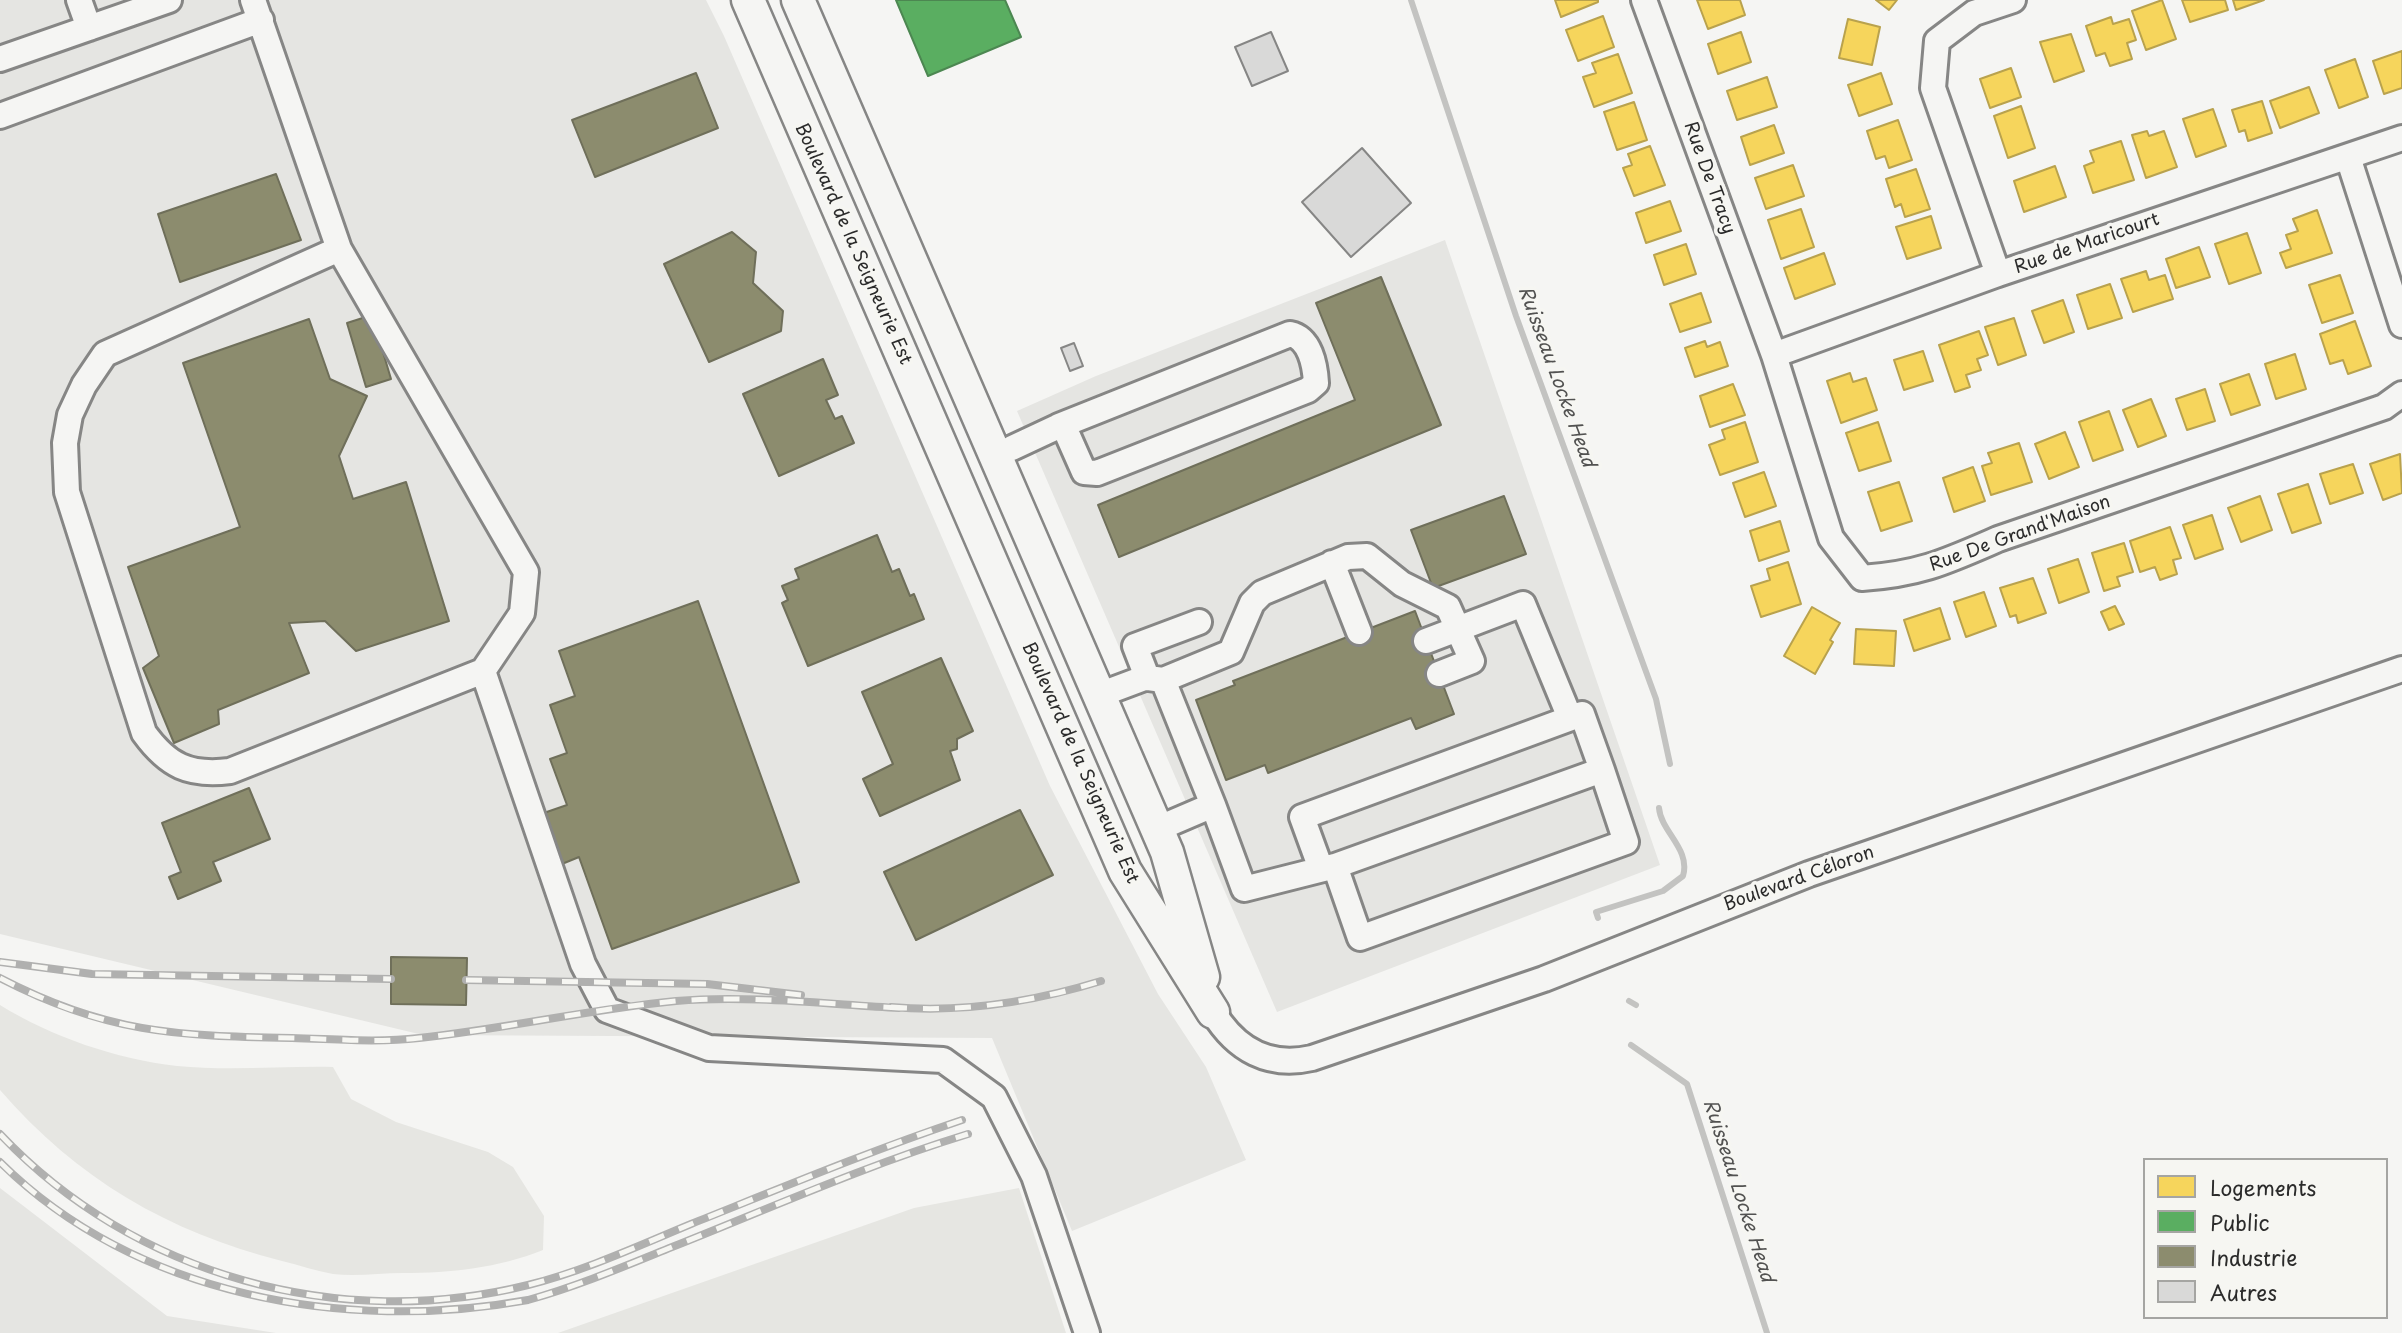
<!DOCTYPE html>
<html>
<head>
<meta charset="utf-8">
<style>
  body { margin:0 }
  #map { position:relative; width:2402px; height:1333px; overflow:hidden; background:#f5f5f3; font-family:"Playpen Sans",sans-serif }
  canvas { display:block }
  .legend { position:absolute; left:2143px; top:1158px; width:245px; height:161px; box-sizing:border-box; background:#f6f6f2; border:2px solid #a5a5a2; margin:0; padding:9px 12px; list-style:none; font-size:21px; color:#2b2b2b }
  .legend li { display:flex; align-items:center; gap:14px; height:35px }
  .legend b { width:35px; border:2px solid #a5a5a2 }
</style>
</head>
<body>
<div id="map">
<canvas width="2402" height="1333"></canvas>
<ul class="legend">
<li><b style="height:19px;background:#f6d55c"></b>Logements</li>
<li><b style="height:19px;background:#5aae61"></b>Public</li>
<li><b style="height:19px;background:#8c8c6e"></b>Industrie</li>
<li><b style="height:19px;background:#d9d9d8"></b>Autres</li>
</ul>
</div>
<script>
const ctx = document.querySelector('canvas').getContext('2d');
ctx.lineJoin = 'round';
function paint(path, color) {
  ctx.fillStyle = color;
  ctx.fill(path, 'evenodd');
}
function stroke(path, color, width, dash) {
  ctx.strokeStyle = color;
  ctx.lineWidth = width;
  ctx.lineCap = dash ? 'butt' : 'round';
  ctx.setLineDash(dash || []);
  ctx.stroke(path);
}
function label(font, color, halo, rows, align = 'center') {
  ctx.font = font + ' "Playpen Sans",sans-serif';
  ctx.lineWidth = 7;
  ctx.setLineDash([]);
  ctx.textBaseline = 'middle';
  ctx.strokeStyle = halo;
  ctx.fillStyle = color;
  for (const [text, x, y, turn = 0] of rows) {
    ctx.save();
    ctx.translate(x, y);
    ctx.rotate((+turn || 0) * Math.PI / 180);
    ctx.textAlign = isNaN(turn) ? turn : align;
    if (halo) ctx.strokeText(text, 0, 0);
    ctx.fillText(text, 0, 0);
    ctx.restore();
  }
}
paint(new Path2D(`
  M0,0H706L724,36L1050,786L1158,994L1206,1067L1246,1160L1072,1231L992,1038L423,1035L0,934Z
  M1445,240L1660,865L1277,1012L1017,411L1096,376Z
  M0,1188L167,1316L276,1333H0Z`), '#e5e5e2');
paint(new Path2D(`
  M0,1005C52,1037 116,1059 177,1066C228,1071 282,1066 333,1067L351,1099L396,1122L488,1152L513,1167L544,1216L543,1250C498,1268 451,1273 403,1273C380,1273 356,1277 333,1274C316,1271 299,1265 282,1261C168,1232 77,1179 0,1090Z
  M1019,1188L1066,1333H558L914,1208Z`), '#e6e6e2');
const homes = new Path2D(`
  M1555,0H1598V2L1561,17Z
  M1697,0H1740L1745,15L1708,29Z
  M1876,0H1897L1889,10Z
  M2162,0L2176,39L2146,50L2132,11Z
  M2182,0H2225L2228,10L2190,22Z
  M2233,0H2264L2236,10Z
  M1603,16L1614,47L1578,61L1566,30Z
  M2111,17L2113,24L2129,19L2136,40L2127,43L2132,59L2110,66L2105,53L2096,56L2086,26Z
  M1848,19L1880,27L1872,65L1839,58Z
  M1741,32L1751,62L1718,74L1708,44Z
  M2071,34L2084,71L2054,82L2040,42Z
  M2402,51V88L2384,94L2373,61Z
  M1618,54L1632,93L1594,107L1583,77L1596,73L1592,63Z
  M2355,59L2368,97L2339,108L2325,70Z
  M2011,68L2021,97L1990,108L1980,79Z
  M1881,73L1892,104L1859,116L1848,85Z
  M1767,77L1777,107L1737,120L1727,91Z
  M2309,87L2319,113L2280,128L2270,101Z
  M2262,101L2272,133L2248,141L2245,130L2239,132L2232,110Z
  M1634,102L1647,140L1617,150L1604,112Z
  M2021,106L2035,148L2008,158L1994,116Z
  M2213,109L2226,146L2196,157L2183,119Z
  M1898,120L1912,160L1889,168L1885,156L1876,159L1867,131Z
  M1774,125L1784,153L1750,165L1741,137Z
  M2147,131L2149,136L2164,131L2177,167L2146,178L2132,135Z
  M2121,141L2134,180L2093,193L2084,166L2094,162L2090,151Z
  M1650,146L1665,185L1634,196L1623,168L1632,165L1628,154Z
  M1793,165L1804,196L1766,209L1755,178Z
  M2055,166L2066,197L2024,212L2014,181Z
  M1916,169L1930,209L1905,217L1901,204L1895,207L1886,179Z
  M1670,201L1681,231L1646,243L1636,213Z
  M1801,209L1814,247L1781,259L1768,220Z
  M2317,210L2332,253L2286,268L2280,253L2291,249L2286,235L2298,231L2293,219Z
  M1931,216L1941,248L1907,259L1896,227Z
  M2247,233L2261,273L2229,284L2215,244Z
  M1686,244L1696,274L1664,285L1654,255Z
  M2199,247L2210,277L2176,288L2166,259Z
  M1824,253L1835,284L1795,299L1784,268Z
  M2146,271L2149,280L2165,275L2173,299L2133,312L2121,279Z
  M2340,275L2353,313L2322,323L2309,285Z
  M2110,284L2122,318L2088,329L2077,295Z
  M1701,293L1711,322L1680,332L1670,304Z
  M2063,300L2074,332L2044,343L2032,311Z
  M2014,318L2026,355L1998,365L1985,327Z
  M2355,321L2371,366L2348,374L2343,360L2330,364L2320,334Z
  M1979,331L1988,355L1977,359L1981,370L1966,375L1970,387L1955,392L1939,345Z
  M1705,341L1707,347L1720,342L1728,366L1695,377L1685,348Z
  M1923,351L1933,381L1904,390L1894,360Z
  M2295,354L2306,389L2276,399L2265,364Z
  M1850,373L1853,382L1866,378L1877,410L1841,423L1827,381Z
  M2249,374L2260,405L2231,415L2220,384Z
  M1733,384L1745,415L1710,427L1700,396Z
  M2205,389L2215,421L2187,430L2176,399Z
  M2151,399L2166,436L2138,447L2123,410Z
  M2109,411L2123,450L2093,461L2079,422Z
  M1745,422L1758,462L1720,475L1709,445L1725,439L1722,430Z
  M1878,422L1891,461L1859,471L1846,433Z
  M2065,432L2079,467L2049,479L2035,444Z
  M2019,443L2032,482L1991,495L1982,466L1992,463L1988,453Z
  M2400,454L2402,493L2383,500L2370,464Z
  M2353,464L2363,493L2330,504L2320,474Z
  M1973,467L1985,501L1954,512L1943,478Z
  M1764,472L1776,506L1745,517L1733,483Z
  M1899,482L1912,521L1881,531L1868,492Z
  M2308,484L2321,523L2292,533L2278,494Z
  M2260,496L2272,530L2241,542L2228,508Z
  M2212,515L2223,549L2195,559L2183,525Z
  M1780,521L1789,551L1759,561L1750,531Z
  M2170,527L2181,558L2173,560L2177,574L2160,580L2155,567L2140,572L2130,541Z
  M2124,543L2133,572L2117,577L2120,586L2104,591L2092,553Z
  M2078,559L2089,592L2059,603L2048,569Z
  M1788,562L1801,604L1761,617L1751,586L1770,580L1767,569Z
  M2033,578L2046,613L2018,623L2016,615L2010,617L2000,588Z
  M1984,592L1996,626L1966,637L1954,602Z
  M2115,606L2124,624L2109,630L2101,612Z
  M1812,607L1840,623L1830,640L1833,642L1815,674L1784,656Z
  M1940,608L1950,639L1914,651L1904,620Z
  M1856,629L1896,631L1894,666L1854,664Z`);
paint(homes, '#f6d55c');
stroke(homes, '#b9a24d', 2);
const public = new Path2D(`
  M896,0H1005L1021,37L928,76Z`);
paint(public, '#5aae61');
stroke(public, '#4c8751', 2);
const industry = new Path2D(`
  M696,73L718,128L595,177L572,120Z
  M276,174L301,240L180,282L158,214Z
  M732,232L756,252L753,283L783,311L781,331L709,362L664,264Z
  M1381,277L1441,425L1119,557L1098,505L1355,400L1316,303Z
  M372,315L391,379L366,387L347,323Z
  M309,319L330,379L367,396L339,456L353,499L406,482L449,621L356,651L325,621L289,623L309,673L218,710L219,724L174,743L143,668L159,656L128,567L240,527L183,363Z
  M823,359L838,395L826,400L835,419L842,416L854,443L779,476L743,394Z
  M1504,496L1526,554L1433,588L1411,530Z
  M877,535L892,572L899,569L910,596L914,594L924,619L808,666L782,603L788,600L782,586L799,579L795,569Z
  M698,601L799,882L612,949L579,857L557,866L538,815L567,805L550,759L567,753L550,705L575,696L559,651Z
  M1415,611L1454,714L1416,729L1411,718L1268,773L1265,765L1226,780L1196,700L1235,685L1233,681Z
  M941,658L973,731L957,739V749L950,751L960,780L880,816L863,779L893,764L862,692Z
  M249,788L270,839L213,862L221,881L178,899L169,877L181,872L162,823Z
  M1020,810L1053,875L916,940L884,872Z
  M391,957L467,958L466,1005L391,1004Z`);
paint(industry, '#8c8c6e');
stroke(industry, '#6f6f5a', 2);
stroke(new Path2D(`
  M1411,0L1516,316L1656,699L1670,764
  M1598,918L1596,912L1663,891L1683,876C1691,849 1661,832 1659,808
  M1629,1001L1636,1005
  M1631,1045L1687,1084L1767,1333`), '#c3c3c1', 6);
const building = new Path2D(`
  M1271,32L1288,71L1252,86L1235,47Z
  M1362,148L1411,203L1351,257L1302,202Z
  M1074,343L1083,366L1070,371L1061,348Z`);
paint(building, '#d9d9d8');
stroke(building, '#868685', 2);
const minor = new Path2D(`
  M79,0L89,28
  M253,0L339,249
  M1644,0L1774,355L1831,538L1862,578C1920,574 1945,562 1998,539L2384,407L2402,394
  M0,59L169,0
  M0,116L261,20
  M2348,157L2402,325
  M339,249L526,572L522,613L483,671L230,771C189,776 168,766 144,733L67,492L65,443L70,415L84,385L105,354Z
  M1998,274L1933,88L1937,41L1974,13L2013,0
  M1774,355L1998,274L2402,138
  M1012,448L1059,426L1065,429L1084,472L1097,473L1308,390L1316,383C1315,365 1310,338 1290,334L1059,426
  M1332,563L1359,632
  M1426,641L1523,604L1570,718
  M483,671L583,964L607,1010L709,1048L943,1060L994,1097L1034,1176L1087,1333
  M1148,678L1163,680L1213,805L1157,829
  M1163,680L1231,652L1252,603L1262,593L1348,557L1367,556L1402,584L1448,607L1472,661L1439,674
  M1099,695L1147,677L1135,646L1199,622
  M1213,805L1244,889L1335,866L1602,770L1626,842L1360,938L1335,866
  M1321,869L1302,817L1582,714L1602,770
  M1213,1012C1236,1050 1269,1068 1312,1058L1544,979L1809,874L2402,669`);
const major = new Path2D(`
  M748,0L1125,871L1213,1012
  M798,0L1167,852L1203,977`);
stroke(minor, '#868685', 30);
stroke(major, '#868685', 37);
stroke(minor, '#f5f5f3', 24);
stroke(major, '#f5f5f3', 32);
const rail = new Path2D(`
  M0,962L92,974L391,979
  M0,978C106,1033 175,1036 292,1038C334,1039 377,1043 419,1038C505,1029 590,1009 676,1001C749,995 825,1004 899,1008
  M466,980L707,984L801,995
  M891,1007C962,1013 1033,1002 1101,981
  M0,1134C134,1276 340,1332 528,1285C584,1271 638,1246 691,1224C781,1188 870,1151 962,1120
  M0,1162C135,1296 345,1333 528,1300C578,1286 625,1266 672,1247C770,1208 867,1165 968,1134`);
stroke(rail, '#b0b0af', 8);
stroke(rail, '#f6f6f2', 5, [16]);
label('18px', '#2b2b2b', '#f6f6f2', [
  ["Rue De Tracy",1709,178,70],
  ["Boulevard de la Seigneurie Est",853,244,66],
  ["Rue de Maricourt",2087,244,-19],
  ["Rue De Grand'Maison",2020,534,-20],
  ["Boulevard de la Seigneurie Est",1080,763,66],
  ["Boulevard Céloron",1799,879,-20]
]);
label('italic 19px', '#525251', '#f6f6f2', [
  ["Ruisseau Locke Head",1556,377,70],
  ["Ruisseau Locke Head",1738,1191,72]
]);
</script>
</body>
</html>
